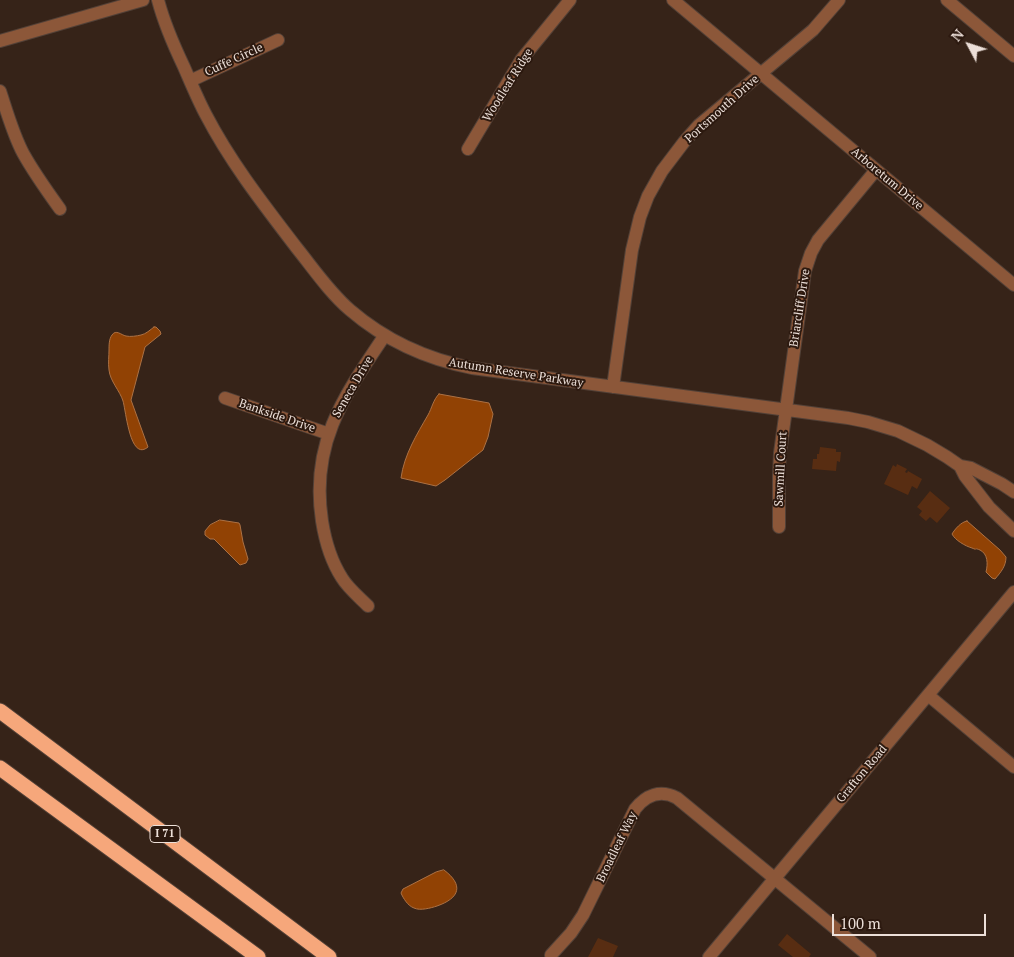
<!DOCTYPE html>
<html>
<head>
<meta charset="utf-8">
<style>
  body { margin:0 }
  #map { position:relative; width:1014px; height:957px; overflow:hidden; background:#362318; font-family:"PT Serif",serif }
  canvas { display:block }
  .north { position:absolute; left:944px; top:20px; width:50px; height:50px; -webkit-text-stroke:4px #2c190f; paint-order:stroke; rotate:310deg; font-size:14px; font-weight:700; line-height:20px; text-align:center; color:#ecdfd8 }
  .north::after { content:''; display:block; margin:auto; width:18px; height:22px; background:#ecdfd8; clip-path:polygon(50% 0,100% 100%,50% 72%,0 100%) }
  .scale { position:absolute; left:832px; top:914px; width:154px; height:22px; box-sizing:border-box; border:2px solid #ecdfd8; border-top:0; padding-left:6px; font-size:15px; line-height:18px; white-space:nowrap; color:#ecdfd8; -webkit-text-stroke:4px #2c190f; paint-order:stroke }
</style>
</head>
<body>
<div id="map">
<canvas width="1014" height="957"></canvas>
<div class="north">N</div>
<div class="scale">100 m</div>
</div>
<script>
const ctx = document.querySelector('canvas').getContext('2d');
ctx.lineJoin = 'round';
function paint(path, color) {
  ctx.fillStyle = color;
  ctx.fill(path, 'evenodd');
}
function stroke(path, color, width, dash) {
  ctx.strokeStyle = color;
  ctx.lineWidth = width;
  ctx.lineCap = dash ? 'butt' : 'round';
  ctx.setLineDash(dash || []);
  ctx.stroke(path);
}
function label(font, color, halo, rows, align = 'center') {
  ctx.font = font + ' "PT Serif",serif';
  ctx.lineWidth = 4;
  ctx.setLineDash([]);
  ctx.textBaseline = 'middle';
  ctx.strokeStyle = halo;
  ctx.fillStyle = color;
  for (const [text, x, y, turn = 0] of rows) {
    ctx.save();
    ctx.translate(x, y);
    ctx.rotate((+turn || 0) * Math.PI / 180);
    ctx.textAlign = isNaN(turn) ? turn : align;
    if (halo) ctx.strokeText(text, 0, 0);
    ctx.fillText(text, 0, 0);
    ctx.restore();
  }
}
const water = new Path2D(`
  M154,327H156L160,331L161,334L145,347L131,400L148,447C130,462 126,411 123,401C120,391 110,381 109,370C108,363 109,356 109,350C109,345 109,339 112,335C116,329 121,335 126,336C130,337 137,336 141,335C146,334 150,330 154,327Z
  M439,394L489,403L493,414L488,437L483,450L445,480L436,486L401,478C404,455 417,434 428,415C432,408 433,400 439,394Z
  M220,520L239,523L240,525L243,542L248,559L246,563L240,565L214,539H210L205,535V531L210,525Z
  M967,521L1000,550L1006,557C1006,566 1001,572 995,579L992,578L986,572C988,564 988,554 980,550C972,547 979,551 972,548C965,546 955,540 952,534C955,529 961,522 967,521Z
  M444,870C464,885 460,898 437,906C431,908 420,911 414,908C408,906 403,898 401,893L403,889L436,872Z`);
paint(water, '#914204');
stroke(water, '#ac7144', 1);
paint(new Path2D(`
  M820,447L836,449V452H841L840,462L837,461L836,471L812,469L813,459H817V454H819Z
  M897,464L907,469L905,472L907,473L908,471L922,479L917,489L912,486L908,495L884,484L893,465L896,467Z
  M930,491L950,508L937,523L930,517L926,521L919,515L922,511L917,507Z
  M787,934L811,954L809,957H793L778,945Z
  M598,938L618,946L613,957H588Z`), '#582d12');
const minor = new Path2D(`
  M158,0C164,23 174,46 184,67C191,83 198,100 206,115C231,163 264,205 296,247C313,268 329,292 350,310C386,341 426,359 472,368L848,418L868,422L898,431L927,445L947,457L960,466L965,476L989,507L1014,531
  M673,0L1014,285
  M947,0L1014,56
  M0,41L143,0
  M190,81L278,40
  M0,91C7,112 13,134 23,153C34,173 47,191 60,209
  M468,149L521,60L570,0
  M613,387L632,250L640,217L648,196L662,171L684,142L699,125L813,30L839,0
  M225,398L329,434
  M960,466L971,468L1002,484L1014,492
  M779,527V475L780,453L805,271L811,253L818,240L876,170
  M368,606C359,597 348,588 342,578C331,561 325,540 322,521C310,443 344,396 385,335
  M928,695L1014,767
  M551,955L571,933L583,915L635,809C646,795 660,789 677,798L870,957
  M709,957L1014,592`);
const highway = new Path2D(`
  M0,711L329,957
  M0,768L258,957`);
stroke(minor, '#534137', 14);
stroke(highway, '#534137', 17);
stroke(minor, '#8c5739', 12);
stroke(highway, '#f6a77b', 15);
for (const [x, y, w] of [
  [165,834,30]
]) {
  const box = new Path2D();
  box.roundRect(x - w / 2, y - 8.5, w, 17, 4);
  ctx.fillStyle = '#2c190f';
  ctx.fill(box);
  stroke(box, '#ecdfd8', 1);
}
label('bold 11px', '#ecdfd8', null, [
  ["I 71",165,834]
]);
label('12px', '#ecdfd8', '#2c190f', [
  ["Cuffe Circle",234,60,-25],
  ["Woodleaf Ridge",508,85,-58],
  ["Portsmouth Drive",722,109,-42],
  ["Arboretum Drive",887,179,40],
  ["Briarcliff Drive",800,308,-81],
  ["Autumn Reserve Parkway",516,373,9],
  ["Seneca Drive",353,387,-60],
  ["Bankside Drive",277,416,19],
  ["Sawmill Court",781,469,-87],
  ["Grafton Road",862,774,-50],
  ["Broadleaf Way",617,847,-64]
]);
</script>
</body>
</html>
